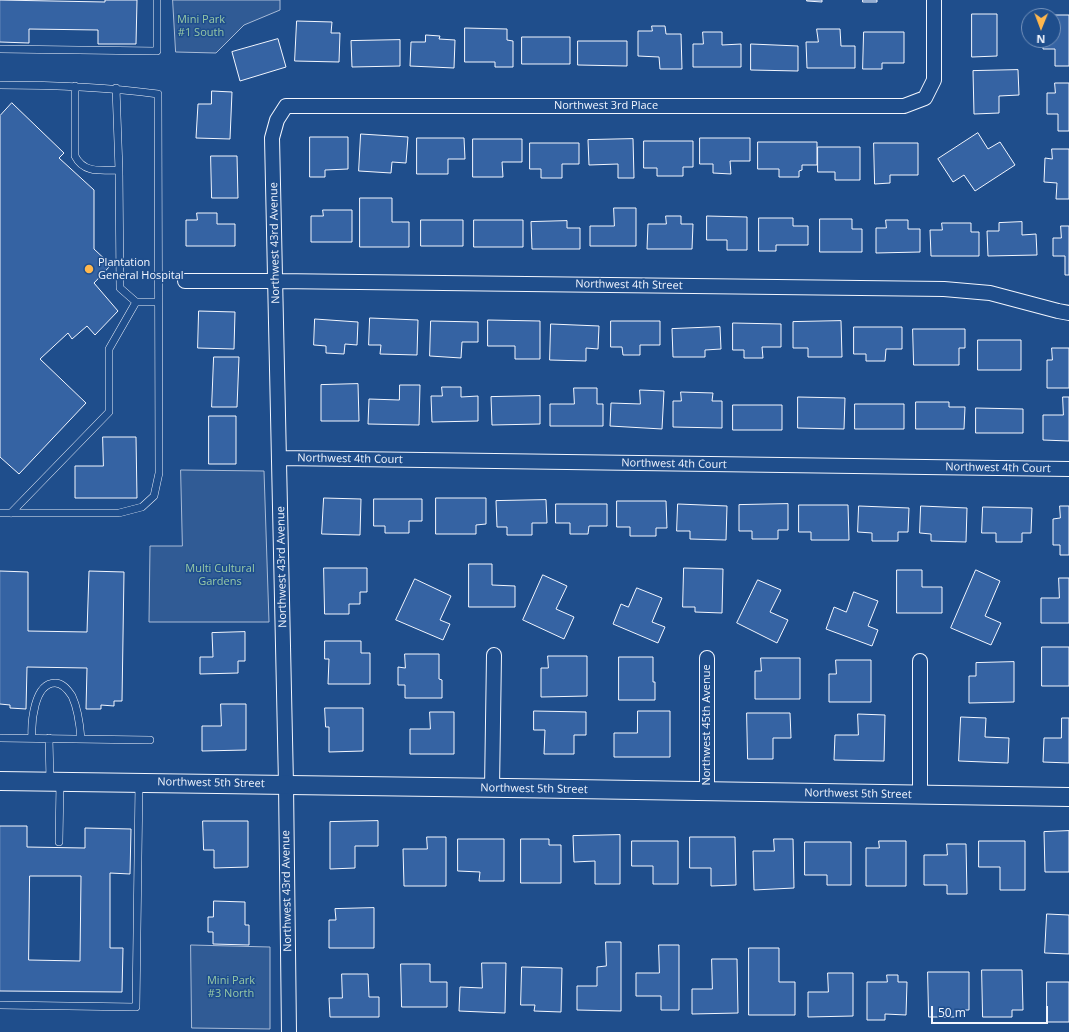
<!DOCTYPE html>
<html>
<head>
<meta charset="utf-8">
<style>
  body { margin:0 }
  #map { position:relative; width:1069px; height:1032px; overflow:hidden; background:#1f4e8c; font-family:"Open Sans",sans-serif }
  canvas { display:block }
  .north { position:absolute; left:1021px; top:8px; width:40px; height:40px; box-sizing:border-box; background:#1f4e8c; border:1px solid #7391ba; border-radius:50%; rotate:181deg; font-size:11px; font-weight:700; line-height:16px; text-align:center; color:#f2f6ff }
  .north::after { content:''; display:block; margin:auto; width:14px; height:18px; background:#ffb74d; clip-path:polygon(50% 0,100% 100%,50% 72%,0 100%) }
  .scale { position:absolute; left:931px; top:1006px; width:117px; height:18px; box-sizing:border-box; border:2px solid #f2f6ff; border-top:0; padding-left:5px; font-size:12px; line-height:14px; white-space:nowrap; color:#f2f6ff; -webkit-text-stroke:3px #1f4e8c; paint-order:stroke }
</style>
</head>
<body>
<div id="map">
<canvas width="1069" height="1032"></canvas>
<div class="north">N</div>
<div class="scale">50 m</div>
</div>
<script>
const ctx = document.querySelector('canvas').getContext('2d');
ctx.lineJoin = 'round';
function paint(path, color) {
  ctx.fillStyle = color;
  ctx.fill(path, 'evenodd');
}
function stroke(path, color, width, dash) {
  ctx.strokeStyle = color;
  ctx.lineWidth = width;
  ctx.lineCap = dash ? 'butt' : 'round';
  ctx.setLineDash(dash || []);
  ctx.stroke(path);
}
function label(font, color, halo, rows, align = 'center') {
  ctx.font = font + ' "Open Sans",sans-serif';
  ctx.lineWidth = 3;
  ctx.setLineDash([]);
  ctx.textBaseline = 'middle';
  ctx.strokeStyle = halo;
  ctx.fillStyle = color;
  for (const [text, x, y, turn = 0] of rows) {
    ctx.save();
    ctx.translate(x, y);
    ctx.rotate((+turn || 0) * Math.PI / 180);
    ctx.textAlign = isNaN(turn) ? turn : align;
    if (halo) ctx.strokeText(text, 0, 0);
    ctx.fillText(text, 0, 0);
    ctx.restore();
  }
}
const green = new Path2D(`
  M173,0H280V10L244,25L216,53L176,52Z
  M181,470L264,471L269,622H149L150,546H182Z
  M191,945L270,947V1029L192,1028Z`);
paint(green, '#305b95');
stroke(green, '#a8bbd7', 1);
const building = new Path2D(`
  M0,0L105,2V0H137L136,44H98V30L29,29V43L0,42Z
  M807,0H822V2L807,1Z
  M863,0H877V2H863Z
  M972,14H997V56L972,57Z
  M1050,15H1069V66H1055V49H1043V40H1053V16Z
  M297,21L332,22L331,33H340L339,62L295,61Z
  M652,26H665L666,34H681L682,69H660L659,57L638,56V31H652Z
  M465,28L507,29V40L513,41V67H495V62H465Z
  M817,29H840L841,46H855V68H807L806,42H818Z
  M703,32H722V45L741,44V67H693V44H703Z
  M864,32H904V63H882V69H863Z
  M426,35L440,36L439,39L455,40L454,68L410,66L411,42H425Z
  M522,37H570V64H522Z
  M278,39L286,67L240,81L232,52Z
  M400,40V66L352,67L351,41Z
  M578,41H627V66L578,65Z
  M751,44L798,46V71L751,70Z
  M1018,70L1019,95L999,96V113L974,114L973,71Z
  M1055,83H1069V131H1058V114H1047V93H1055Z
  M212,91L232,92L230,139L196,138L198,104H211Z
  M12,103L64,153L59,158L94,190V249L111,265L94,283L118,311L95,335L87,326L72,339L68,333L40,359L86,403L19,474L0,457V116Z
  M978,133L988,149L1000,142L1015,165L975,191L964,175L953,182L938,159Z
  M361,134L408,137L406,163L392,162L391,173L359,171Z
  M310,137H348V169L325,170V177H310Z
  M417,138H464L465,159H448V174H417Z
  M700,138H750V161H730L731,174L713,173V164H700Z
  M473,139H522V162H502L503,177H473Z
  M633,139L634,178H618V164L589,165L588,140Z
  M644,141H693V167H683V176H657V168H644Z
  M758,142H817V165H802V170L799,171V177H779V169H758Z
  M530,143H579V164H562V178H541V169H530Z
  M874,143H918V175H890V183L875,184Z
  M818,147H860V180H835V172H818Z
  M1052,149H1069V199H1056L1057,183L1044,182L1045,158L1052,159Z
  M211,156H237L238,198H212Z
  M360,198H392V222H409V247H360Z
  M614,208H636V246H590V226H614Z
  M323,210H352V242H311V216H323Z
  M197,213H217V224H235V246H186V220H197Z
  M666,216H681V224H693L692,249H647L648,224H666Z
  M707,216L747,217V250H727V240H707Z
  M759,218H793V226H808V245H776V251H759Z
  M820,219H852V229H862V252H820Z
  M421,220H463V246H421Z
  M474,220H523V247H474Z
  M886,220H908V229H920V252L876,253V228H886Z
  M567,221V228H580V249H532L531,222Z
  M1022,222V235L1036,234L1037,255L988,256L987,231H999V223Z
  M942,223H971V232H979V256H931L930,230H942Z
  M1061,226H1069V275H1065V256H1053V238H1061Z
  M199,311L235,312L234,349L198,348Z
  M370,318L418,320L417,355L380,354L381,345H369Z
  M315,319L358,322L357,345L345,344L344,354L326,353V346L314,345Z
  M488,320L540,321V359H515V346H488Z
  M431,321L478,322V342H462L461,358L430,356Z
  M611,321H660V345H640V355H623L622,347H611Z
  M841,321L842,357H808V348H793V322Z
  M733,323L781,324V347H762L763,358H744V350H733Z
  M551,324L599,326L598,349L586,348V361L550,360Z
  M720,327L721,349L705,350V357H673L672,329Z
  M854,327H902V349H886L885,361H866V354H854Z
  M913,329H965V348H959V365H914Z
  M978,340H1021V370H978Z
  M1052,348H1069V388H1047V360H1052Z
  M214,357H239L237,407H212Z
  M358,384L359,421H321V385Z
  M400,385H420L419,425L368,424L369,399L399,400Z
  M442,387H461V397L478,396V421L432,422L431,396H442Z
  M574,388H597V404H603V426H550V404H574Z
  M640,390L664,391L662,429L610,426L611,403L640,404Z
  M681,392L713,393L712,401H722V428L673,427V401H681Z
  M540,396V424L492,425L491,397Z
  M798,397L845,398L844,429L798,428Z
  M1063,397H1069V441L1043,440V415H1063Z
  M916,402H949V407H965L964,429H916Z
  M855,404H904V429H855Z
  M733,405H782V430H733Z
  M976,408L1023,409V433H976Z
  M209,416H236V464H209Z
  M103,437H136L137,498H75V466H103Z
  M324,498L361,499L360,535L322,534Z
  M436,498H486V524L476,525V534H436Z
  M374,499H422V521H409V533H385V526H374Z
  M546,500L547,523H532V535H507V527H497L496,501Z
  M617,501H666L667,528H656V536H630V527H617Z
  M556,504H607V526H589L588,534H570V523H556Z
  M678,504L727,506L726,540L690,539V531H677Z
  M788,504V530H778V539H752V531H739V505Z
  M799,505H848L849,540H811V532H799Z
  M859,506L909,508L908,532H898V541H872V533L858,532Z
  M921,506L967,508L966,542L931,541V534L920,533Z
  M1060,506H1069V555H1060V545H1053V519L1060,518Z
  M983,507L1032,508L1031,533H1022V542H996V533H982Z
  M469,564H492V585L515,586V607H469Z
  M324,568H367V592H360V604H349V614H325Z
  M684,568L723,569L722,613L695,612V607H683Z
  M897,570H922V587H942V613H897Z
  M976,570L1000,581L985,616L1001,623L991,645L951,628Z
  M0,571L28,572V631L87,632L89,571L124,572L122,701H114V706L101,705V709H86L87,668L27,667L26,709L10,708V705L0,704Z
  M543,575L567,586L556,609L574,617L564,639L523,620Z
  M1059,578H1069V623H1041V598H1059Z
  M415,579L451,596L440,620L450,624L443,640L396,620Z
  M758,580L781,590L770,612L788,620L777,643L737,623Z
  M637,588L662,598L652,622L665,627L658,643L613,624L621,604L628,607Z
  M854,592L878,601L868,626L878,630L872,646L826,629L834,607L846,612Z
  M245,632V661H238V673L200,674V657H213L212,633Z
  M325,641H361V653H370V684H328L329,659H325Z
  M1042,647H1069V686H1042Z
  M405,654H439V679L442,680V698H405V685H398V667L405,668Z
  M548,656H587V696L541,697V668H548Z
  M619,657H653V682H655V700H619Z
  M761,658H800V699H755V671H761Z
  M836,660H871V702H829V674H836Z
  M1014,662V702L969,703V676H976V663Z
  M221,704H246V750L202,751V726H221Z
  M325,708H363V751L329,752V727H326Z
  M534,711L586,712V735H574V754H544L545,730H534Z
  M638,711H670V757H614V733H637Z
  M430,712H454V754H410V729H430Z
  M747,713H790L791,738H773V759H748Z
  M858,714L885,715L884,761L834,760L835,735H858Z
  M961,717L986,718L985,737L1009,738L1008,763L959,761Z
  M1062,718H1069V763L1043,762L1044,738H1061Z
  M203,821H248V867L214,868V850H204Z
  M378,821V846H355V868L330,869V822Z
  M0,826H27V847L85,848V828L131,829L130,874L110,873V948H123L122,992L0,991ZM30,876H81L80,961L29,960Z
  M1069,831V872H1045L1044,832Z
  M620,835V884H595V861L574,862L573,836Z
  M427,837H446V886H404L403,849H427Z
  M690,837H735L736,885L711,886V868H690Z
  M458,839H504V881H479L480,872L458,871Z
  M521,839H549V845H561V883H521Z
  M774,839H793L794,888L754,890L753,851H774Z
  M632,841H678V884H653V866H632Z
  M879,841H906V886H866V848H879Z
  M979,841H1025V890H1000V867H979Z
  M805,842H851V885H827V875H805Z
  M947,844H966L967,894H947V885H924V855H947Z
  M214,901L245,902V925H249V945L213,944V932H208V917H213Z
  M374,908V948H329V920H336L335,909Z
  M1047,914L1069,915V954L1045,953Z
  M606,942H621V1011L577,1010V986H597V967L606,966Z
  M659,945H679V1010H661V996H636V973H659Z
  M749,948H779V982H795V1015H749Z
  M712,959H737L738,1013L692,1014V989H712Z
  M482,963H506L505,1013L459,1011L460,987L482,988Z
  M401,964H430V982H447V1007H402Z
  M522,967L562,968L561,1012L534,1011L535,1005H521Z
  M982,970H1022L1023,1010H1012V1017H983Z
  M928,972H969V1010H957V1017H929Z
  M828,973H853V1016L808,1017V992H828Z
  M342,974H368L369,997H379V1017H330L329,998H342Z
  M887,975H898V982H907L906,1015L885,1014V1020H867V982H887Z
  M1047,982H1069V1022H1047Z`);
paint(building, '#3563a3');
stroke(building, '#f2f6ff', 1);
const service = new Path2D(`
  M0,49L157,51V0
  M0,85C53,85 105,87 158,94L159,473L154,496L142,507L119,513H0
  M75,86V156C84,174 102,170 119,170
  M116,88L119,170L120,288L136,302H158
  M11,513L109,412V349L136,302
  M0,738L150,740
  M32,738C31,723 34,683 55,683C63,683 68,690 72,696C78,709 80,725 81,739
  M49,738L50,781
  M59,842L60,782
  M0,1005L136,1007L139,783`);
const minor = new Path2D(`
  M185,281H276L944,289L990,293L1058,311L1069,313
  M280,458L1069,469
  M492,788L494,655
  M707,792V658
  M920,795V661
  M289,1032L286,784L272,138L277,120L286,106H904L925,98L934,80V0`);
const tertiary = new Path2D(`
  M0,781C356,784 713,792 1069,797`);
stroke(service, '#f2f6ff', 8);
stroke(minor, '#f2f6ff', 16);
stroke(tertiary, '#f2f6ff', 20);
stroke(service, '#1f4e8c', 7);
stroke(minor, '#1f4e8c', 14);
stroke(tertiary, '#1f4e8c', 18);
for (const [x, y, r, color] of [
  [89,269,5,"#ffb74d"]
]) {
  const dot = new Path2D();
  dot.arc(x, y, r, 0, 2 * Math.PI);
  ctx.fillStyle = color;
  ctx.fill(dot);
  stroke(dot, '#1f4e8c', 1.5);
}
label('11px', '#97c8a6', '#1f4e8c', [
  ["Mini Park",201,20],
  ["#1 South",201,33],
  ["Multi Cultural",220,569],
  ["Gardens",220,582],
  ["Mini Park",231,981],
  ["#3 North",231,994]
]);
label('11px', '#f2f6ff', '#1f4e8c', [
  ["Northwest 3rd Place",606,106],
  ["Northwest 43rd Avenue",275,243,-91],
  ["Northwest 4th Street",629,285,1],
  ["Northwest 4th Court",350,459,1],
  ["Northwest 4th Court",674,464,1],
  ["Northwest 4th Court",998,468,1],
  ["Northwest 43rd Avenue",282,567,-91],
  ["Northwest 45th Avenue",707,725,-90],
  ["Northwest 5th Street",211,783,1],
  ["Northwest 5th Street",534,789,1],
  ["Northwest 5th Street",858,794,1],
  ["Northwest 43rd Avenue",287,891,-91]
]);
label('11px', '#f2f6ff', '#1f4e8c', [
  ["Plantation",98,263],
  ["General Hospital",98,276]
], 'left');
</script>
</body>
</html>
